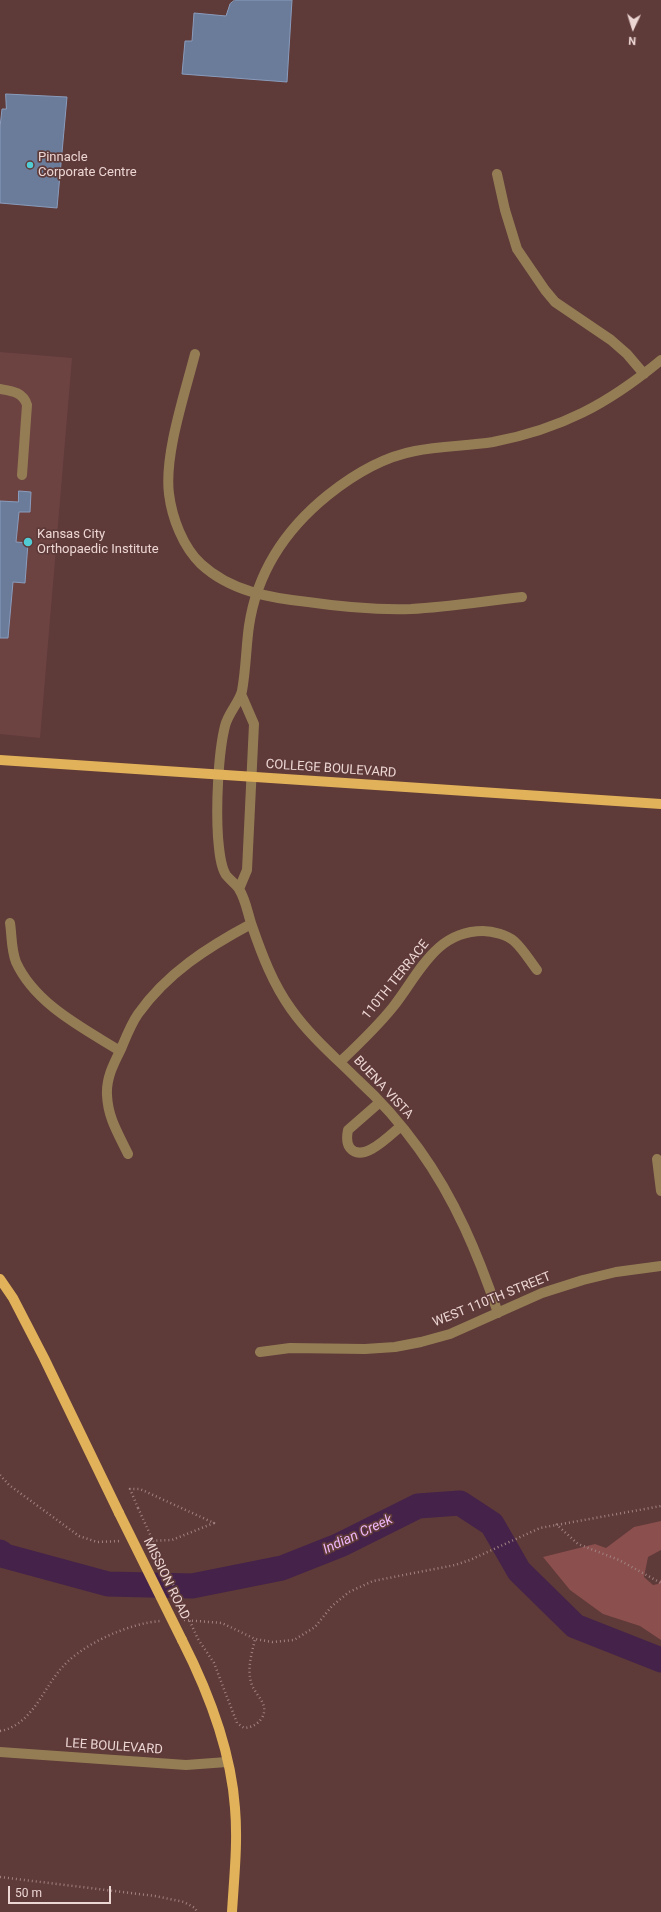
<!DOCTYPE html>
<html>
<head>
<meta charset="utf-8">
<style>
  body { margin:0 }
  #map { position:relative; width:661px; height:1912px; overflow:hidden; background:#5e3a39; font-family:Roboto,sans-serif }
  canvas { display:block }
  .north { position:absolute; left:613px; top:8px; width:40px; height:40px; -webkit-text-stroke:3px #5e3a39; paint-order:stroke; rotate:184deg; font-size:11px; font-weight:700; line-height:16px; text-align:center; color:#ecd6d4 }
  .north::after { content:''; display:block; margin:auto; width:14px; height:18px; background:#ecd6d4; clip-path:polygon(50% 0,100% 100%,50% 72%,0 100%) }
  .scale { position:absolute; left:8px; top:1886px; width:103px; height:18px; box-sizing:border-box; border:2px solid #ecd6d4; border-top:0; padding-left:5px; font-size:12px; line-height:14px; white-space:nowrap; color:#ecd6d4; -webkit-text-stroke:3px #5e3a39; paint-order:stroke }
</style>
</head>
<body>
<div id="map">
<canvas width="661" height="1912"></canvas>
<div class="north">N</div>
<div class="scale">50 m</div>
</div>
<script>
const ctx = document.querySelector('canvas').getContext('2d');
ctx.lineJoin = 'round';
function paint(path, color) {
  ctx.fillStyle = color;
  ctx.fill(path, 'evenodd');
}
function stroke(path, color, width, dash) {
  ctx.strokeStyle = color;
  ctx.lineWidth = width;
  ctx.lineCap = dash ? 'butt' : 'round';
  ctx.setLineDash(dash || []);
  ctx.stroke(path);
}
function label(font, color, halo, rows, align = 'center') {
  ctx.font = font + ' Roboto,sans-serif';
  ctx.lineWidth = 3.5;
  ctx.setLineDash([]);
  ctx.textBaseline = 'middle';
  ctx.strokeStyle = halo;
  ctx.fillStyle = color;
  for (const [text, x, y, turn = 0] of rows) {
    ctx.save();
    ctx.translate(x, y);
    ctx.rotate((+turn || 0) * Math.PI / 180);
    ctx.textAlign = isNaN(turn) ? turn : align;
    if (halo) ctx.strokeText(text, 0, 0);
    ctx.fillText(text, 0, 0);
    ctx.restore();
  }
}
paint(new Path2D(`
  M0,352L72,358L40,738L0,734Z`), '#6d4342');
paint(new Path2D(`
  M661,1521V1550L648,1557L644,1577L653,1585L658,1584L661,1579V1640L640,1626L603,1614L570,1590L543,1557L595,1544L606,1548L634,1527Z`), '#8b4f4e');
stroke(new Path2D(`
  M0,1552L5,1556L108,1584L192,1586L282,1568L340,1545L418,1506L460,1503L492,1524L519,1571L575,1626L661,1660`), '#44224a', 25);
const building = new Path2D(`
  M235,0H292L287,82L182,74L185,41H192L194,13L226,16L230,4Z
  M6,94L67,97L57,208L0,203V127L2,109H6Z
  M19,491L31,492L30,512H19L16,542L28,543L25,583L13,582L8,638H0V501L18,502Z`);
paint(building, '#6a7c9a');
stroke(building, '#8a9cbc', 1);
stroke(new Path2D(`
  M0,1475L9,1485L79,1536L97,1542L121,1541
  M138,1508L130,1489H140L214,1523L172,1540L144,1541
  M556,1524L578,1544L619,1560L661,1583
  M184,1620L222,1623L255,1639L272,1642L294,1640L315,1627L332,1606L349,1592L373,1581L455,1565L470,1560L540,1528L661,1506
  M198,1639L214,1663L237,1723L244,1728C252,1727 257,1725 262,1718C270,1703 254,1695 251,1682C247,1667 252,1653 255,1639
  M0,1731C30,1726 42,1692 59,1671C79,1645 129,1623 161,1621
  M0,1877L155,1896L184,1902L195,1908L197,1912`), '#a18382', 2.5, [1, 3]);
stroke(new Path2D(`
  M497,174L505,210L517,249L545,290L555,302L611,340L627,354L644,374
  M195,354C185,393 164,455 169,494C172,518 183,547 201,564C230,591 270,598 308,602C342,607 376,610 411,609C448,607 485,601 522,597
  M0,389C12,391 23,392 27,405L22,475
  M239,889L247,870L254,724L241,694
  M10,923C12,936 11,949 16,962C35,1004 83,1028 120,1051
  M340,1062C358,1045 377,1027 393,1007C419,974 435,931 483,931C493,931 507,935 514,941C523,949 530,961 537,970
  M380,1102L348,1130C347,1135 346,1143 350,1148C363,1164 391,1134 401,1126
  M128,1154C118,1133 108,1118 107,1095C106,1078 114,1063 121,1049C126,1037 131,1024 138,1014C167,973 208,947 251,924
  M657,1159L661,1191
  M498,1313C478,1254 455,1199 419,1149C401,1124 380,1100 358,1080C335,1057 310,1036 291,1009C273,984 262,955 252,926C248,915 246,900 239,889C236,884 230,880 226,875C220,866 219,848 218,837C216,807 218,754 225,726C228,713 239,703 242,691C246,669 246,647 249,626C257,572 287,528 328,495C353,475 383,457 415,451C440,446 467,446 493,442C561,429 608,404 661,360
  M260,1352L290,1348L365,1349L395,1347L421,1342L450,1334L542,1293L583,1280L616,1272L661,1266
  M0,1752L186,1765L227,1762`), '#947d55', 10);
stroke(new Path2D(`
  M0,760L661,804
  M0,1279L13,1298L44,1358L119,1513
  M182,1640C208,1691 231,1751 235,1808C238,1843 234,1878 232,1912`), '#e1b25a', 10);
stroke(new Path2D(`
  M138,1508L198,1639`), '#a18382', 2.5, [1, 3]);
stroke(new Path2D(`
  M119,1513L182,1640`), '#e1b25a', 10);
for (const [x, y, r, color] of [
  [30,165,4,"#51ccd4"],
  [28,542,5,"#51ccd4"]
]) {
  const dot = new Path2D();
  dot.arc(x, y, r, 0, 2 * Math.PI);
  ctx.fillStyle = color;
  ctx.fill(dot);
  stroke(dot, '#5e3a39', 1.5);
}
label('13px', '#ecd6d4', '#5e3a39', [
  ["Pinnacle",38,158],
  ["Corporate Centre",38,173],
  ["Kansas City",37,535],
  ["Orthopaedic Institute",37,550]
], 'left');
label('13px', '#ecd6d4', '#5e3a39', [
  ["COLLEGE BOULEVARD",331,769,4],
  ["110TH TERRACE",396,980,-51],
  ["BUENA VISTA",383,1088,47],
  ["WEST 110TH STREET",492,1300,-22],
  ["MISSION ROAD",166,1579,64],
  ["LEE BOULEVARD",114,1747,4]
]);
label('italic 14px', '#f0b6fa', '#5e3a39', [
  ["Indian Creek",358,1535,-25]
]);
</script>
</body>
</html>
